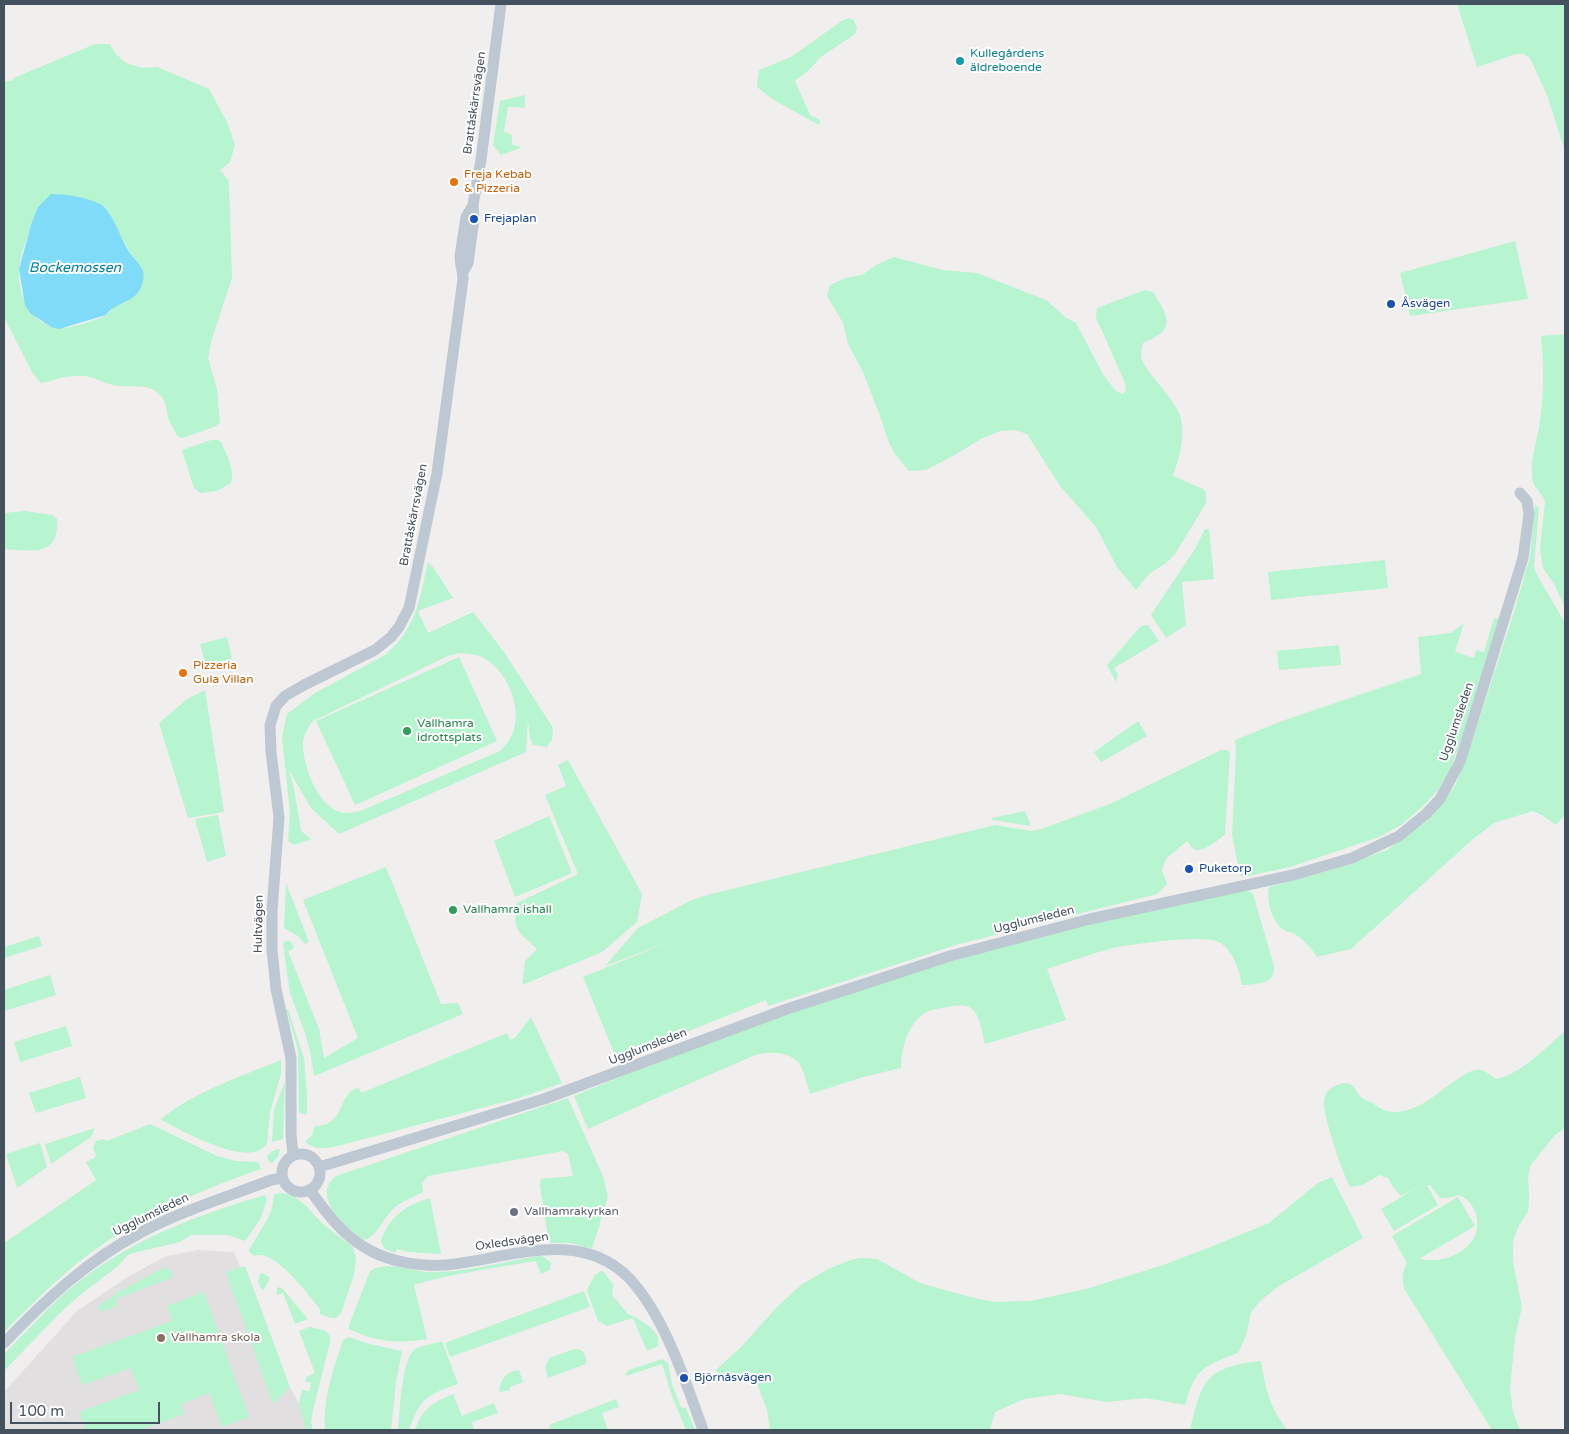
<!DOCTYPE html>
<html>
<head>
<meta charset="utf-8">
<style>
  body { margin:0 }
  #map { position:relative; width:1569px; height:1434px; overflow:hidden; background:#f1eeee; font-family:"Varela Round",sans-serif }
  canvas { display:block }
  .frame { position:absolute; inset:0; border:5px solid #44515e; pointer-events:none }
  .scale { position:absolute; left:10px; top:1402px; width:150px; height:22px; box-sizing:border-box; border:2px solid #44515e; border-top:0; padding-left:6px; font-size:15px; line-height:18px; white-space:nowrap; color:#44515e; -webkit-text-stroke:4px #fff; paint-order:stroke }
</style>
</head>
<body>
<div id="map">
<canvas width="1569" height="1434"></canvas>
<div class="frame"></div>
<div class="scale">100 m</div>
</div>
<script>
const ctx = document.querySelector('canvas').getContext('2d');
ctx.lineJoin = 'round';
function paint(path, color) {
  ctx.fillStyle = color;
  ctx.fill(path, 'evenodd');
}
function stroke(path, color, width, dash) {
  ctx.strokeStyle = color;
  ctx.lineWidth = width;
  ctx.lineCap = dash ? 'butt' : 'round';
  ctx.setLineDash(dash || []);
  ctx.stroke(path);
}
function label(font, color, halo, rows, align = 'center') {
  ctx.font = font + ' "Varela Round",sans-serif';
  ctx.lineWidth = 4;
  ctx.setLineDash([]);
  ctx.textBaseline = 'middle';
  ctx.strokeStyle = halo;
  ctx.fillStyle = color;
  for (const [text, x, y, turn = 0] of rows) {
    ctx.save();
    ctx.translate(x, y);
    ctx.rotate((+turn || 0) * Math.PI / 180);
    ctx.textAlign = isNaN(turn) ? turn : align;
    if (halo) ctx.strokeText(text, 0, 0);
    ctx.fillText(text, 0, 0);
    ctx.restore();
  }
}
paint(new Path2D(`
  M197,1250L234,1252L289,1386L304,1411L309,1430H4V1392L77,1311L126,1278L164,1257Z`), '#e2dfe0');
paint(new Path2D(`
  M1457,4H1565V151L1547,95L1530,58L1524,54H1516L1477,67Z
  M849,18L854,20L857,28L855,34L821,57L809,70L795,81L810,115L820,120L819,125L772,99L757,87L759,70L791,57L843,20Z
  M95,44H110L115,53L126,63L142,68L157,67L209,89L227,122L235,145L230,162L220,170L229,181L232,278L211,342L208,358L217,389L220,423L214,427L183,438L178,437C175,432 172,426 169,420C166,411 167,402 160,395C148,381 128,389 113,385C103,383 93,376 83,376C76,376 67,376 60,378C53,380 48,382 41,383L33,374L4,317V81H12L14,78ZM112,218L129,251L142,268L125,303C113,305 114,309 106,315C101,319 76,326 70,327C34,332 18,301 19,270C20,255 27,239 31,225Z
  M525,95V108L508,107L504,132L512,135V145L519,146L520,148L501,155L493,145L500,101Z
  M1515,241L1528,299L1410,316L1400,273Z
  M894,257L942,270L977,273L1046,300L1065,317L1076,323L1104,376L1116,391L1123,394L1126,390L1125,383L1104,335L1096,319L1097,308L1145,290L1153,292C1159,302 1175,323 1161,333C1156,337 1149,340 1143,343C1142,347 1141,351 1141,355C1141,370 1176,397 1181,419C1185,440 1179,457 1173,476L1203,489L1206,492V503L1175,554L1165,564L1150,573L1136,590L1117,567L1096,527L1060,486L1027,434L1015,430L1000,431L981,439L953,456L926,470L909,471L894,453L887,438L882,421L863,372L848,344L843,323L827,296L830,285L846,278L862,275L876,265Z
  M1565,334V607L1554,584L1543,568L1540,549L1545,502C1542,491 1533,490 1532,475C1530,458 1538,439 1540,421C1544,393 1544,364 1541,336Z
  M211,440H218L221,442C227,454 235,471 231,483L217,491L200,493L194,488L182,450Z
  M1535,504L1539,508L1534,566L1537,575L1565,623V815L1556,825L1542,815L1533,811L1494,823L1473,839L1351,949L1317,957C1312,948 1303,940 1295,934C1292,932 1288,932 1284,930C1272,922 1266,901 1269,887L1337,868L1387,850L1427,821L1446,799L1456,784L1468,754L1513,615L1530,557Z
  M25,511L52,515L57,519C59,559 31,550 4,549V513Z
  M1205,529H1209L1214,579L1182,582L1186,625L1166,638L1151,615L1195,549Z
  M1385,560L1388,588L1271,600L1268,572Z
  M428,562L433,567L453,598L418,611L428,633L473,612L504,652L553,728L552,740L547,747L533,745L530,738L528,721L526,752L339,834L311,808L289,770L294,789L301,831L311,839L294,845L288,841L290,812L282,737L287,714L315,693L385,655C417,628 419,600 428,562ZM461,653C469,654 477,654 484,658C509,672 525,713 510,739C508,743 503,747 500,751L363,810C355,812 348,814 340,812C317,805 302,764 303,742C304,734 308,727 313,721L450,655Z
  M1494,618L1499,619L1463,735L1450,770L1438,790L1421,808L1401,825L1379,837L1290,867L1243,877L1240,875L1232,835L1236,750L1235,740L1282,721L1421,674L1418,637L1451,633L1464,623L1455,652L1474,658L1476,650L1484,652Z
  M1148,625L1159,641L1114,668L1118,674L1116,682L1107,665L1141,626Z
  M227,637L232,659L206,666L200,644Z
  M1339,645L1341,665L1279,670L1277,651Z
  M459,657L497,741L355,805L316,721Z
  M205,690L224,812L188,818L159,723L187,699Z
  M1138,721L1147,736L1101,762L1094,752Z
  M1221,750H1228L1230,754L1225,834C1219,840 1200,855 1192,848C1190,846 1189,843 1187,841L1166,859L1162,870L1167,884L1157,894L959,944L768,1006L766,1000L617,1060L583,977L671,941L605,966L638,928L692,900L711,894L995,825L1031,831L1041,829L1110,804Z
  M568,760L642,894L637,922L602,952L522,985L525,961L537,949C518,931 512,931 517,903L578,874L545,795L566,786L558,765Z
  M1025,811L1031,826L993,820L992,818Z
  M218,815L226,856L207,862L195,819Z
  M549,816L572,873L515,897L494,841Z
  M386,867L441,1004L458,1003L463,1014L314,1076L310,1051L305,1033L290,993L283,944L285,941C291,940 292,943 294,948L288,951L319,1029L324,1058L358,1038L303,900Z
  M286,883L309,942L305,944L298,936L284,928Z
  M1245,889L1253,894L1274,966C1276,985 1256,984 1242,985C1239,970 1234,951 1219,942C1207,934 1129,944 1113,948C1091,954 1069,962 1047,969L1066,1020L985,1044C982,1034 981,1019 974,1011C969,1004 959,1005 952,1006C944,1008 936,1008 929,1011C909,1019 901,1048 901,1068L863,1077L810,1094C807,1085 804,1070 799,1063C788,1051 767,1051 753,1056L661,1096L588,1129L574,1096L707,1041L850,990L1094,921Z
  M39,936L42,946L4,958V947Z
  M50,975L56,995L4,1011V990Z
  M286,1009H288L304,1058L307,1094V1115L299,1112L298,1050Z
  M531,1017L562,1083L519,1098L338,1146C324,1148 317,1151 305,1142L313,1134L314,1127C319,1126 326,1125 330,1122C343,1114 342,1090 359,1088L361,1093L507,1033L510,1040L515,1038Z
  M66,1026L72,1046L20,1062L14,1042Z
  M1565,1031V1128L1555,1135L1530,1166L1528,1179L1529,1196L1528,1212L1519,1225L1513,1241V1262L1522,1307L1515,1337L1510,1388L1513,1412L1520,1430H1492L1405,1290C1401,1279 1402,1273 1407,1263L1392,1236L1458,1197L1475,1226L1419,1259C1435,1262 1451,1259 1464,1249C1484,1236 1481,1204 1459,1195L1448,1198H1440L1430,1185H1427L1438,1205L1394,1231L1381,1209L1420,1186L1401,1196L1393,1187L1388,1178L1380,1175L1362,1185L1350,1187C1343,1174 1322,1114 1324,1100C1325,1094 1329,1088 1335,1086C1339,1084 1345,1082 1350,1084C1356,1087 1357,1094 1362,1098C1364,1100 1369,1101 1372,1103C1375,1104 1378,1108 1382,1109C1394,1115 1407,1111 1418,1106C1434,1100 1466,1067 1480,1070C1485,1070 1491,1076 1496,1079C1520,1075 1546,1047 1565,1031Z
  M281,1060V1074L270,1112L267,1143C251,1171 182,1130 161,1120V1119C196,1091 240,1077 281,1060Z
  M80,1077L86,1098L36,1113L29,1093Z
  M285,1081L283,1139L272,1142L274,1110Z
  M568,1098L603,1176L608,1197L592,1249L571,1243H549L540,1186L541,1179L573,1176L568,1154L563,1151L428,1176L422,1183L423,1192C414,1197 402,1201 394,1208C383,1218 379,1235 364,1240C346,1227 310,1197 336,1176Z
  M150,1124L217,1156L236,1161L258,1162L261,1169C207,1188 150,1211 103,1244C66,1269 35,1301 4,1332V1243L96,1180L86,1162L95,1158L96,1155L93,1148L96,1141L103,1139L107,1141Z
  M95,1128L91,1137L51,1164L45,1144Z
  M40,1143L47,1167L17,1188L6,1154Z
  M280,1149L278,1157L272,1163L269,1162L267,1156L274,1150Z
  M1332,1177L1363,1238L1279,1286L1260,1301L1251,1312L1246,1336L1238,1353C1204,1366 1195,1368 1185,1405L1146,1398L1106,1402L1060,1394L1024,1399L995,1412L990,1430H770L767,1410L756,1381L723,1380L716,1370L741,1347L779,1305L801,1285L828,1269L850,1260L861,1258L877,1259L920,1283L974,1298L995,1302L1030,1301L1086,1289L1163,1265L1208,1248L1269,1223L1318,1183Z
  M283,1193L292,1195L304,1204L323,1224L353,1247L356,1258L354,1275L341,1313L336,1318H331L320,1314V1309C309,1296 274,1248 255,1256L250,1253L249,1250L268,1218L272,1208L274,1194Z
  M265,1195L267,1200L261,1218L245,1241L228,1235H191L180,1242L129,1254L118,1266L79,1296L59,1314L4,1371V1354C26,1332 48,1307 72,1287C130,1240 194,1216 265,1195Z
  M430,1198L441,1254L409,1252L397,1249L395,1253L385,1249L381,1242C388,1217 406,1205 430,1198Z
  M540,1256L544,1257L551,1263L550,1270L541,1274L536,1261C495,1268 453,1273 414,1285L427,1339C400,1344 374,1342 349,1329V1325L370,1271C388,1260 410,1271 430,1272C467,1273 504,1261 540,1256Z
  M245,1266L290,1387L273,1404L226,1272Z
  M165,1267L171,1270L173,1277L116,1299L117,1306L101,1312L98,1306L122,1290Z
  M601,1271L604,1272L614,1286L612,1290L613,1296L628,1314L637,1318L650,1327L658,1336V1346L647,1351L633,1318L607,1326L598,1321L587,1290L595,1275Z
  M263,1273L270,1278L264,1290L260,1287L258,1281L260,1274Z
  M280,1287L282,1288L308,1319L295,1324L283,1293L277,1295V1288Z
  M584,1291L590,1307L450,1357L445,1343Z
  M204,1292L249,1417L222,1427L209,1393L181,1404L184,1414L141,1430H86L79,1412L139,1390L131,1368L82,1385L72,1357L172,1321L167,1306Z
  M310,1327L326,1331L331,1338L313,1410L311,1422L313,1430H306L299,1403L302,1390L309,1391L311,1383L305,1381L307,1377L315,1373L299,1331Z
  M349,1337L369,1344L402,1351L396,1382L391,1430H325C323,1398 333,1370 343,1340Z
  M442,1341L458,1384C427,1395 420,1398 409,1430H398C400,1413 401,1359 415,1349C422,1345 434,1344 442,1341Z
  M574,1349C585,1349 586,1355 586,1364L548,1378L545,1367L549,1358Z
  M662,1359L668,1363L672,1384L681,1407L686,1408L695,1430H686L673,1399L662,1364L626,1376V1373L629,1370Z
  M1261,1361C1266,1391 1269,1405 1287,1430H1190C1202,1379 1207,1367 1261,1361Z
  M519,1370L523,1382L510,1387V1390L499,1392C500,1380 506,1371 519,1370Z
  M453,1394L462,1416L494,1403L498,1413L472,1422L474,1430H415C423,1408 432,1403 453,1394Z
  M616,1399L619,1407L602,1413L608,1430H551L549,1425Z`), '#b7f4d0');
paint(new Path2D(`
  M51,194C67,194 85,197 100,204C112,211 121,238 128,250C132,257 139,262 142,269C145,275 143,282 141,287C135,303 115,302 106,315L59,329L51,327L39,319L31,314L25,305L19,269L31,225L38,207Z`), '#7fdbf7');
stroke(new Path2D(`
  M463,272L468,263L474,219L473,205L481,160L501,4
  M282 1173a19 19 0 1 1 38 0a19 19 0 1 1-38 0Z
  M293,1155L291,1134V1058L276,989L272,950V910L279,817L271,752L270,725L276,706L285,696L304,685L375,650L391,637L399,627L409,608L437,473L463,279C463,271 460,265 460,256L466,217L473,205
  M319,1167L544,1099L787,1009L950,956L1090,919L1293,875L1352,858L1399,836L1426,814L1440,799L1460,762L1523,558L1529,514L1527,501L1520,493
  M310,1190C327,1214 344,1237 371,1251C392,1262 421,1267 445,1265C505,1260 578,1226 629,1278C664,1315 686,1382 703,1430
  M4,1343C44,1301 88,1260 140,1233C181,1211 227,1197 271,1180L282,1178`), '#bdc8d2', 11);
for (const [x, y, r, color] of [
  [960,61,5,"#0f9aa8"],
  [454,182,5,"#e8710a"],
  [474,219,5,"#1a4fb4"],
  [1391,304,5,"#1a4fb4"],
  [183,673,5,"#e8710a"],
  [407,731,5,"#2e9e5b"],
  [1189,869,5,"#1a4fb4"],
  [453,910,5,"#2e9e5b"],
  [514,1212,5,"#6b7280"],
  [161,1338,5,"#8d6e63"],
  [684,1378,5,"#1a4fb4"]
]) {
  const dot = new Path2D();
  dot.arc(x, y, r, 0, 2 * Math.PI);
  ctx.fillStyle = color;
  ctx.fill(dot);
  stroke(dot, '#fff', 2);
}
label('12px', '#0d838f', '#fff', [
  ["Kullegårdens",970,54],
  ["äldreboende",970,68]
], 'left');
label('12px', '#44515e', '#fff', [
  ["Brattåskärrsvägen",475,103,-82],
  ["Brattåskärrsvägen",414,515,-79],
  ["Ugglumsleden",1457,722,-71],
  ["Ugglumsleden",1034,920,-14],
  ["Hultvägen",259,924,-89],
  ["Ugglumsleden",648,1047,-21],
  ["Ugglumsleden",151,1215,-26],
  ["Oxledsvägen",512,1242,-8]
]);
label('12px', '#c56008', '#fff', [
  ["Freja Kebab",464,175],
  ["& Pizzeria",464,189],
  ["Pizzeria",193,666],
  ["Gula Villan",193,680]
], 'left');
label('12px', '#164399', '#fff', [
  ["Frejaplan",484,219],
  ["Åsvägen",1401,304],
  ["Puketorp",1199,869],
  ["Björnåsvägen",694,1378]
], 'left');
label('12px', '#27864d', '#fff', [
  ["Vallhamra",417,724],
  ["idrottsplats",417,738],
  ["Vallhamra ishall",463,910]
], 'left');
label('12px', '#5b616d', '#fff', [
  ["Vallhamrakyrkan",524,1212]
], 'left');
label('12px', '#785e54', '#fff', [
  ["Vallhamra skola",171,1338]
], 'left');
label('italic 14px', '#027fa5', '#fff', [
  ["Bockemossen",75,268]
]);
</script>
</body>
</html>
